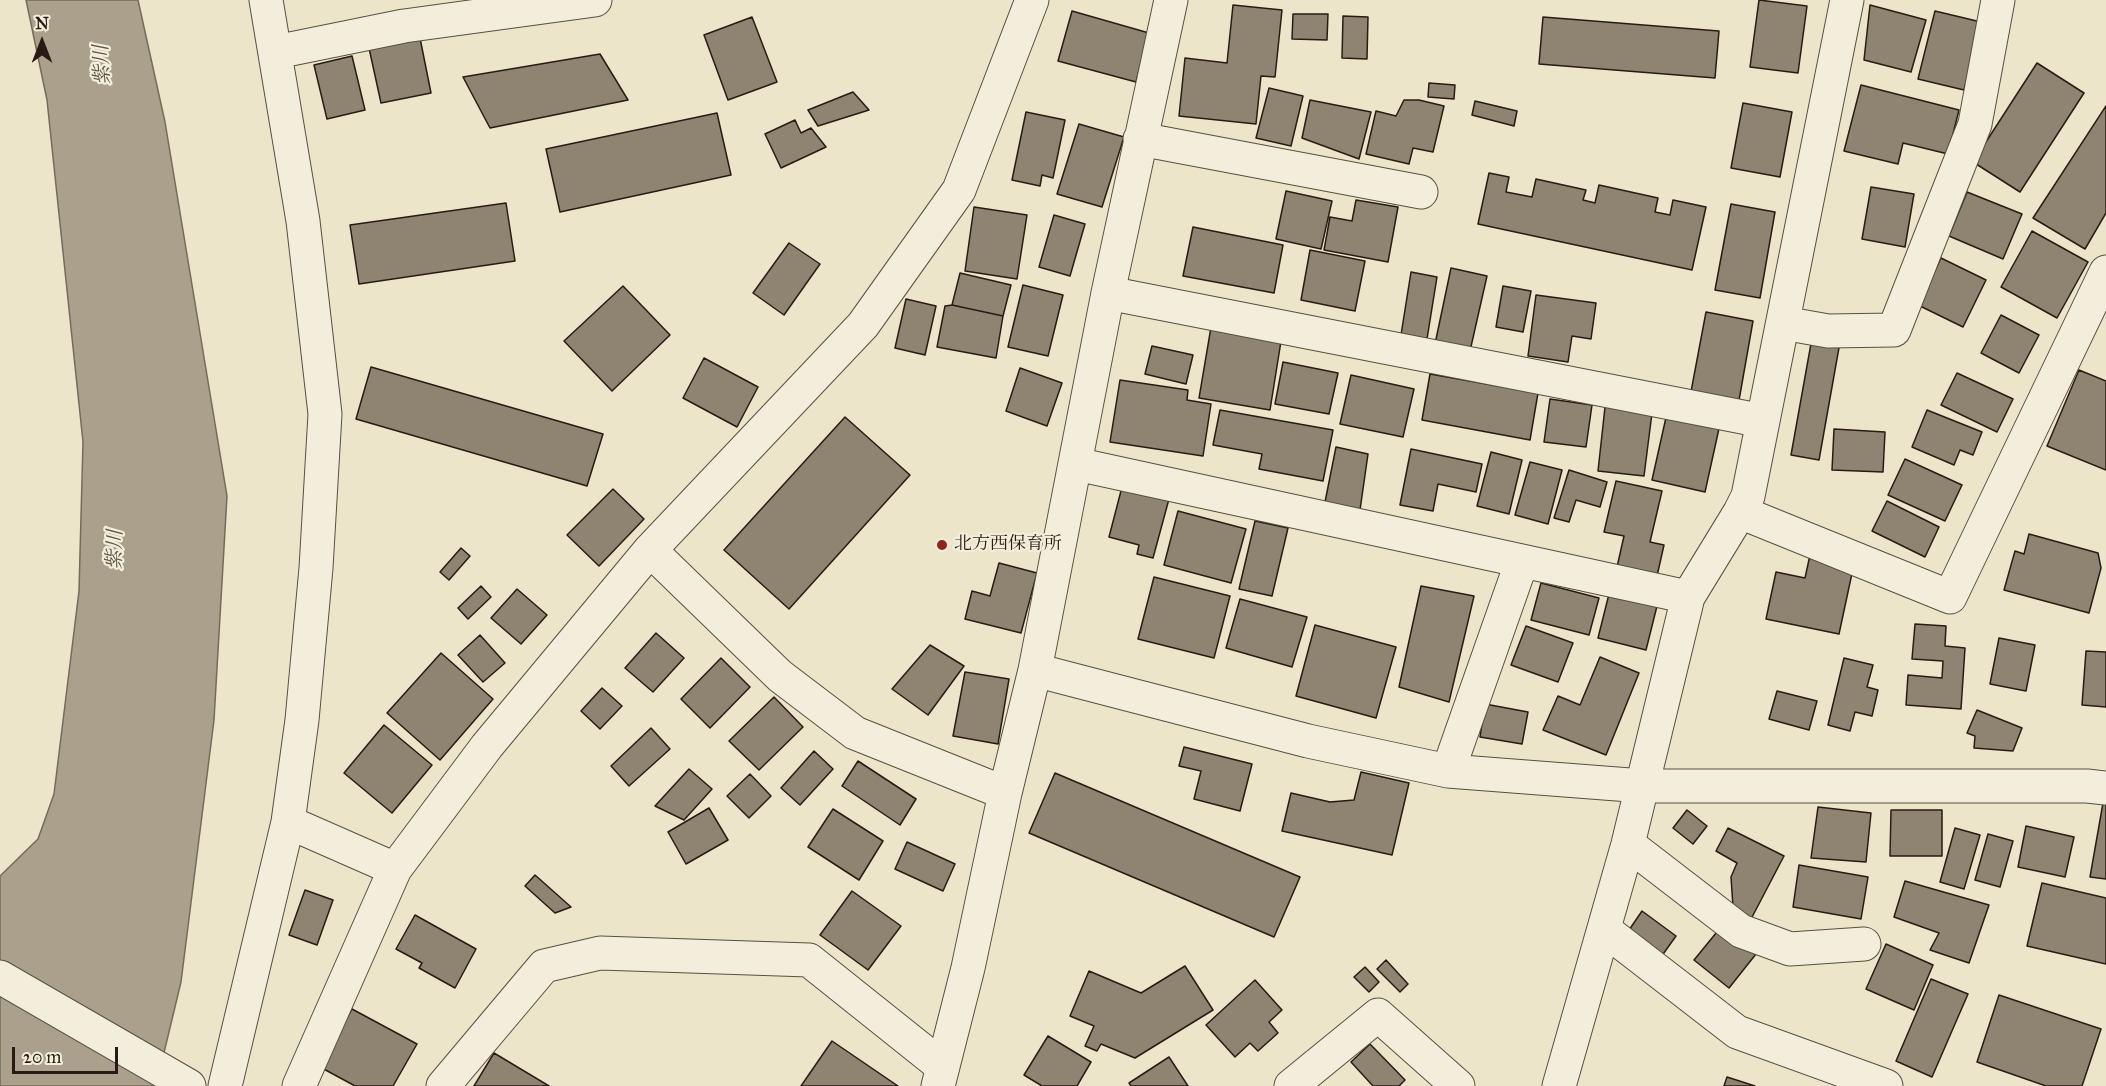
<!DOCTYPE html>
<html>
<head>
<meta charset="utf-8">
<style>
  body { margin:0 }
  #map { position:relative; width:2106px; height:1086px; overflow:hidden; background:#ede5c9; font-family:"IM FELL Great Primer",serif }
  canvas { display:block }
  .north { position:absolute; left:12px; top:12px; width:60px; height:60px; -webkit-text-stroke:4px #f3eedc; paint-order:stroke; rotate:0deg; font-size:16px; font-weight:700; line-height:24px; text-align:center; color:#291b14 }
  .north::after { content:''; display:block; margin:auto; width:21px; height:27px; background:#291b14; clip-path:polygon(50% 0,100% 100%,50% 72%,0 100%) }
  .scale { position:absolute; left:12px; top:1047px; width:106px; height:27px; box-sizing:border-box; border:3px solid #291b14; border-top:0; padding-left:8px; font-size:18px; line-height:21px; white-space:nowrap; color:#291b14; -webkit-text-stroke:4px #f3eedc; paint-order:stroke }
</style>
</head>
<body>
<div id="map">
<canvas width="2106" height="1086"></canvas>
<div class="north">N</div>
<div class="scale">20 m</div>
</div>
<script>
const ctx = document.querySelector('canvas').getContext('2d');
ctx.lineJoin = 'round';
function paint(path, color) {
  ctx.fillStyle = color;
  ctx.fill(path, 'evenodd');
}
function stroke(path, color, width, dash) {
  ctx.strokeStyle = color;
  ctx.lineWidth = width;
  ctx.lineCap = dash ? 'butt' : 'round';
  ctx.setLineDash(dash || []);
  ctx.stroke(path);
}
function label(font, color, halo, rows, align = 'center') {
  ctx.font = font + ' "IM FELL Great Primer","Noto Serif JP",serif';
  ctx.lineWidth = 4.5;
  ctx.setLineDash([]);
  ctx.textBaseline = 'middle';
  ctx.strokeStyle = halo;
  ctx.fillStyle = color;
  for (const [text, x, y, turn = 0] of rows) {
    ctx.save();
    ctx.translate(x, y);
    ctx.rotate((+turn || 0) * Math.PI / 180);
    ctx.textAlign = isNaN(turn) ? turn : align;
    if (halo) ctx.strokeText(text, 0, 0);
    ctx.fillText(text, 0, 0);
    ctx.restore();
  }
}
const water = new Path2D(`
  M26,0H138L165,122L227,496L214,720L181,982L156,1086H0V876L38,839L54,794L79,591L83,442L47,100Z`);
paint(water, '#aaa08b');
stroke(water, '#766b5b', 1.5);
const building = new Path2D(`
  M1759,0L1807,6L1798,73L1750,67Z
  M1233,5L1282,10L1275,77L1261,76L1256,124L1179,116L1185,58L1227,63Z
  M1870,5L1926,20L1911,72L1864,60Z
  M1072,11L1149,33L1136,82L1058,61Z
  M1935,11L1981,22L1964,90L1918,79Z
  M1293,14H1328L1327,40L1292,39Z
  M1343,16L1368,17L1367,59L1342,58Z
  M752,17L777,82L728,100L704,35Z
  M1543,17L1719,31L1715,78L1539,64Z
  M420,38L431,93L381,103L369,48Z
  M600,54L628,100L490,128L463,77Z
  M352,56L365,110L327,119L314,65Z
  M2037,63L2084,93L2020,192L1973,162Z
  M1429,83L1455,85L1454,99L1428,97Z
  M1861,85L1959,110L1948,154L1903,143L1898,164L1844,151Z
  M1269,88L1303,96L1291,146L1256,138Z
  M853,92L869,110L818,126L808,110Z
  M1310,100L1371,112L1359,159L1302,138Z
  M1404,100H1419L1444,106L1433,152L1413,148L1409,164L1366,154L1376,111L1396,116Z
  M1475,101L1517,111L1514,126L1472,115Z
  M1743,103L1792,112L1780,177L1731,168Z
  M2106,106V213L2085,249L2033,218Z
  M1026,112L1065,120L1053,178L1042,175L1040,186L1012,180Z
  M717,113L731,175L560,212L546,149Z
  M795,120L801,133L811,128L826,147L781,168L765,134Z
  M1079,124L1124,137L1102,207L1057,194Z
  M1489,173L1509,177L1506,192L1532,197L1536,179L1586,190L1583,200L1595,203L1599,185L1658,198L1655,212L1670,215L1673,200L1706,207L1692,270L1478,224Z
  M1871,187L1914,194L1905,247L1862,239Z
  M1286,191L1332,201L1321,249L1276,239Z
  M1967,192L2022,214L2003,259L1949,236Z
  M1356,200L1398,207L1388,262L1324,250L1330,217L1352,221Z
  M506,203L515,261L359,284L350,225Z
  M1731,204L1775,212L1760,298L1715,290Z
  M974,207L1027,215L1017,279L965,271Z
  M1054,215L1085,224L1070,276L1039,267Z
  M1193,227L1283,245L1274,293L1183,276Z
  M2032,231L2088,262L2057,318L2001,287Z
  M789,243L820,264L784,315L753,293Z
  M1310,250L1365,261L1355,311L1301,300Z
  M1941,258L1986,280L1963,327L1918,305Z
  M1451,268L1487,276L1470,351L1435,344Z
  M1411,272L1437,277L1427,339L1401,335Z
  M960,273L1011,285L1003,316L952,305Z
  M1023,285L1063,295L1048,356L1008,347Z
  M623,286L670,335L612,391L564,341Z
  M1503,286L1531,291L1523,332L1496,327Z
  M1536,295L1596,303L1591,339L1572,336L1568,362L1528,356Z
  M906,299L936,306L925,355L895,348Z
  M952,305L1003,316L996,358L937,347L945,306Z
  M1706,312L1753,321L1738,406L1690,397Z
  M2001,315L2039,335L2019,373L1981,353Z
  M1211,327L1282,335L1270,410L1199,398Z
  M1812,338L1840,342L1819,460L1791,455Z
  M1152,346L1193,355L1186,384L1145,374Z
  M704,358L758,387L737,427L683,398Z
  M1283,362L1338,373L1329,414L1275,404Z
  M371,367L603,434L587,486L356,419Z
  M1020,368L1062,383L1047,426L1006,411Z
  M2079,370L2106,381V470L2047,446Z
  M1957,373L2013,399L1997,432L1941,405Z
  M1430,374L1538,393L1530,440L1422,420Z
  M1351,375L1414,389L1403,437L1340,424Z
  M1120,380L1188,390L1187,400L1211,404L1203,456L1110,442Z
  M1550,399L1592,405L1586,447L1544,442Z
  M1605,407L1652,413L1644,476L1598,471Z
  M1220,410L1333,430L1323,481L1259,469L1262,454L1213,445Z
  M1927,410L1982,432L1973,455L1960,450L1954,465L1912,447Z
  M1667,413L1720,424L1705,492L1652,480Z
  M845,417L910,475L789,609L724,550Z
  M1834,429L1885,432L1883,472L1832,470Z
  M1336,447L1368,454L1360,510L1325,502Z
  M1411,449L1482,464L1476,492L1438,484L1433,511L1400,505Z
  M1491,452L1522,460L1509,514L1477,506Z
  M1905,459L1962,485L1945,521L1888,495Z
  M1530,462L1562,470L1548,524L1515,515Z
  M1569,470L1607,482L1600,507L1576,500L1569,522L1554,518Z
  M1616,481L1662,491L1650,542L1664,545L1657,576L1617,567L1624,536L1604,532Z
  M1122,487L1169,499L1153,558L1137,554L1139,545L1109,537Z
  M613,489L644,519L599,566L567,535Z
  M1887,501L1939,527L1925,557L1872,531Z
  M1178,511L1246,529L1231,583L1164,565Z
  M1255,521L1288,528L1272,596L1239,589Z
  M2029,534L2098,553L2101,568L2089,613L2004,590L2015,551L2024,554Z
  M461,548L470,556L449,580L440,572Z
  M1810,555L1854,564L1839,634L1766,619L1776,572L1805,578Z
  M999,563L1037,573L1021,633L965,619L972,591L990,596Z
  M1154,577L1230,596L1214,658L1138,639Z
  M1541,583L1599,598L1589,635L1531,620Z
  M481,586L491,597L468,619L458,608Z
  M1421,586L1474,596L1449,702L1399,687Z
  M517,589L547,615L521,644L491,618Z
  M1610,590L1658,602L1646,650L1598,638Z
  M1240,599L1307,617L1292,667L1226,648Z
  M1915,624L1946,626L1945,646L1965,648L1961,709L1906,705L1908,675L1942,678L1943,661L1912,659Z
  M1315,625L1396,647L1376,718L1296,696Z
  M1526,626L1573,643L1558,682L1511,665Z
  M656,633L684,658L653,692L625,668Z
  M480,635L505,663L483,682L458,655Z
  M1999,638L2035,645L2026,691L1990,684Z
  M930,645L964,666L928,715L892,689Z
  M2086,651L2106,652V707L2082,705Z
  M441,653L493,699L440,760L387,713Z
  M1600,657L1639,673L1606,755L1543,730L1558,696L1580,705Z
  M721,658L750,687L710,728L681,699Z
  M1844,658L1873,665L1867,687L1878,690L1872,716L1855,712L1850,731L1828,725Z
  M965,672L1009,679L998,744L953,736Z
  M602,688L622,706L600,729L581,711Z
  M1777,691L1817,701L1809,730L1769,719Z
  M774,697L803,727L759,770L729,741Z
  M1485,704L1528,712L1522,744L1480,737Z
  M1977,710L2022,728L2013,751L1974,748L1975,736L1967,733Z
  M384,725L432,765L392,813L344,773Z
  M651,728L670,749L629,786L611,766Z
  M1184,747L1252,764L1240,811L1194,799L1201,771L1179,766Z
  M814,751L833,769L800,805L781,788Z
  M858,761L916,799L900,825L842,786Z
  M689,769L712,789L684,820L655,806Z
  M1361,772L1409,783L1392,855L1282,831L1291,793L1330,802L1354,800Z
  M1055,773L1300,877L1274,937L1029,833Z
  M750,774L771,796L749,818L727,796Z
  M2103,803L2106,804V879L2090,877Z
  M1818,807L1871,813L1866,862L1811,858Z
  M709,808L728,840L686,864L668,832Z
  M833,809L883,841L859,880L808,847Z
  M1687,810L1707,826L1693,844L1673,828Z
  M1891,810H1942V856H1890Z
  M2026,826L2074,837L2065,877L2018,867Z
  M1728,828L1784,856L1750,921L1733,907L1731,877L1737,863L1716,851Z
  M1955,828L1980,835L1964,889L1940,882Z
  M1988,834L2013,841L2000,887L1975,880Z
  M907,842L955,864L943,891L895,869Z
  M1799,865L1868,877L1861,919L1793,907Z
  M535,875L571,907L555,913L525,886Z
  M1905,881L1989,905L1969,963L1930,950L1939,933L1894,917Z
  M2042,883L2106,898V964L2027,946Z
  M305,890L333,900L317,945L289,935Z
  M852,891L901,926L868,970L820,935Z
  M1642,911L1676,936L1661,957L1627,933Z
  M415,915L476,949L455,988L419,968L422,963L396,949Z
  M1721,927L1756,954L1729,988L1694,960Z
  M1886,944L1933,965L1914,1010L1866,989Z
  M1386,960L1408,984L1400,992L1377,969Z
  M1185,966L1213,1010L1135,1058L1101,1044L1097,1051L1085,1046L1094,1026L1070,1016L1089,971L1141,993Z
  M1365,967L1379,982L1369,992L1354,977Z
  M1931,979L1968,994L1932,1077L1896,1061Z
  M1255,980L1282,1010L1269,1022L1278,1033L1258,1051L1250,1043L1235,1057L1206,1025Z
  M1999,995L2101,1029L2082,1086H2046L1977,1062Z
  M352,1009L417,1044L393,1086H355L320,1067Z
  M1048,1036L1091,1062L1077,1086H1042L1024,1075Z
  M832,1041L898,1086H801Z
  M1370,1044L1405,1080L1399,1086H1373L1351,1062Z
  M494,1053L549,1086H474Z
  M1169,1057L1188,1086H1131L1129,1083Z
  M1727,1077L1755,1086H1724Z`);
paint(building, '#8f8472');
stroke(building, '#291b14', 1.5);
const minor = new Path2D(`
  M276,52L404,26L595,0
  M1140,139L1421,192
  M1108,293L1763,421
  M1783,323L1828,331L1894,330L1975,124L1998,0
  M1076,464L1688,597
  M1740,512L1950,597L2106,272
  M650,550L780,676L855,733L1005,793
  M1035,670L1308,741L1448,771L1643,786H2087L2106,788
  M1448,771L1522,561
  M288,822L395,869L487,746L650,550L863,325L959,190L1032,0
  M1628,844L1741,931L1790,949L1864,944
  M1605,930L1737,1032L1886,1086
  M0,977L189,1086
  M225,1086L288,822L302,720L316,568L325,414L303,221L266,0
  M299,1086L395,869
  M443,1086L544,966L600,953L809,960L943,1067
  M938,1086L968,968L1005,793L1035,670L1108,293L1171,0
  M1291,1086L1378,1015L1458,1086
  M1559,1086L1628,844L1688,597L1740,512L1748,496L1847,0`);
stroke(minor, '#5a4e41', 35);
stroke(minor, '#f3eedc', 33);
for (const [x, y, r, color] of [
  [942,545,6,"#8f2418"]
]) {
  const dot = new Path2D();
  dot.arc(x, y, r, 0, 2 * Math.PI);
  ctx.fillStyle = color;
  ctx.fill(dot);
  stroke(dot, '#f3eedc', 2);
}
label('18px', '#291b14', '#f3eedc', [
  ["北方西保育所",954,545]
], 'left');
label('italic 20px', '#5d5044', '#f3eedc', [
  ["紫川",103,65,-93],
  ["紫川",116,550,-89]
]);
</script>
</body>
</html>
